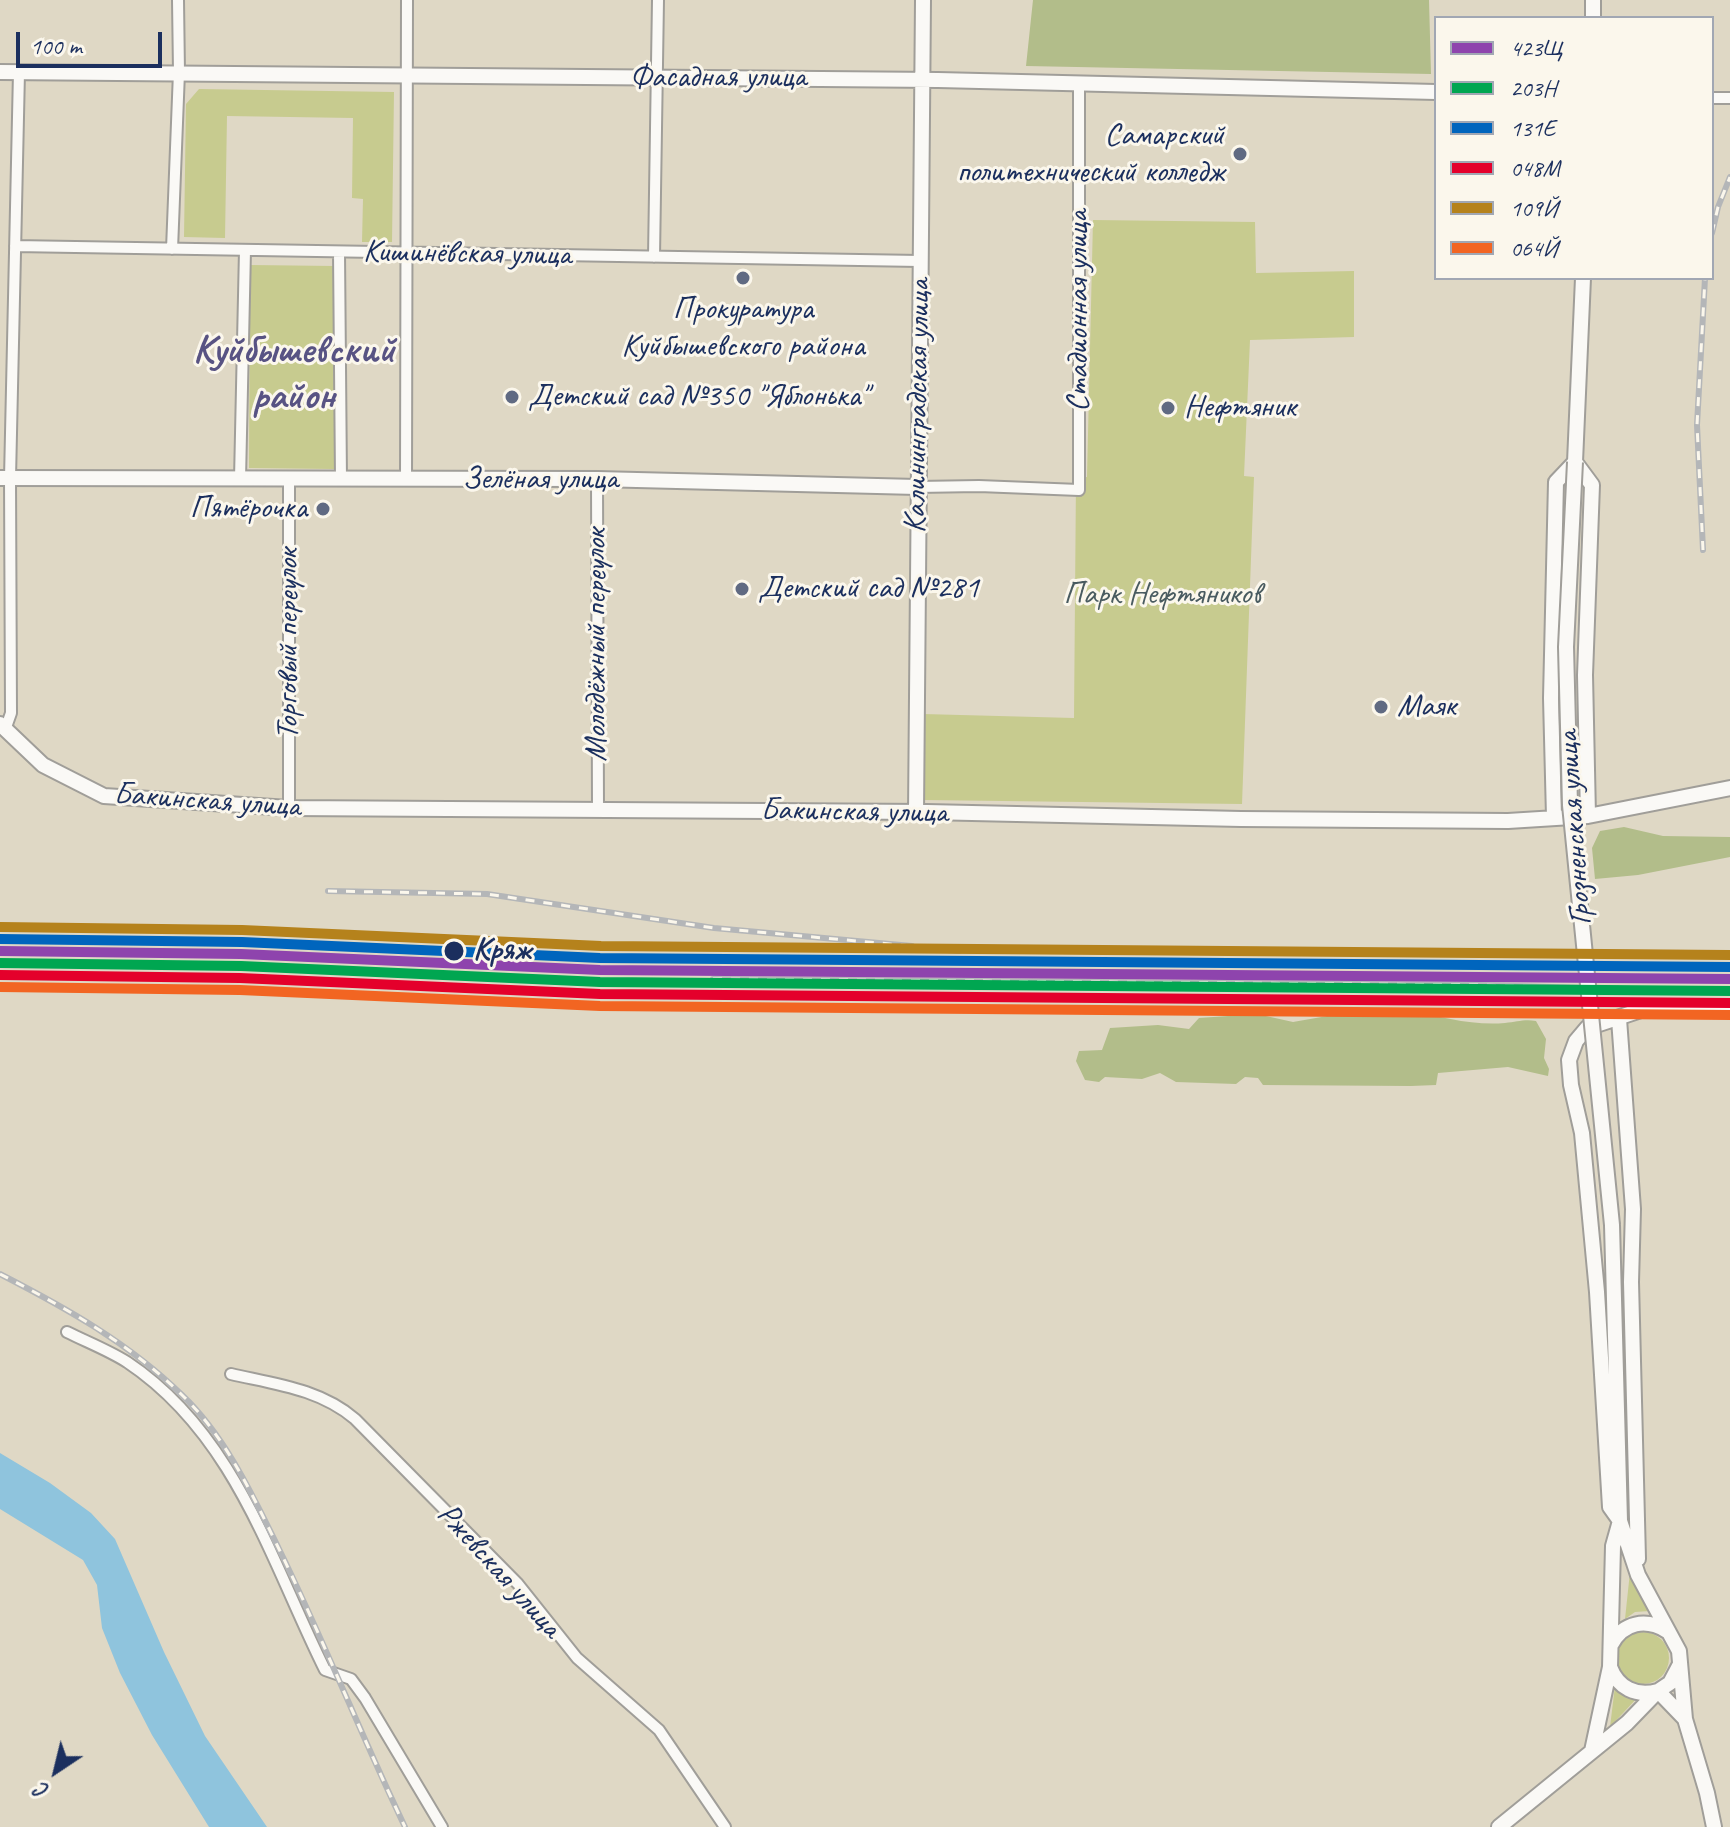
<!DOCTYPE html>
<html>
<head>
<meta charset="utf-8">
<style>
  body { margin:0 }
  #map { position:relative; width:1730px; height:1827px; overflow:hidden; background:#dfd8c5; font-family:Caveat,sans-serif }
  canvas { display:block }
  .legend { position:absolute; left:1434px; top:16px; width:280px; height:264px; box-sizing:border-box; background:#fbf7ec; border:2px solid #a1a7b3; margin:0; padding:10px 14px; list-style:none; font-size:24px; color:#1b2f5e }
  .legend li { display:flex; align-items:center; gap:16px; height:40px }
  .legend b { width:40px; border:2px solid #a1a7b3 }
  .north { position:absolute; left:16px; top:1731px; width:80px; height:80px; -webkit-text-stroke:6px #fbf7ec; paint-order:stroke; rotate:215deg; font-size:22px; font-weight:700; line-height:32px; text-align:center; color:#1b2f5e }
  .north::after { content:''; display:block; margin:auto; width:28px; height:36px; background:#1b2f5e; clip-path:polygon(50% 0,100% 100%,50% 72%,0 100%) }
  .scale { position:absolute; left:16px; top:32px; width:146px; height:36px; box-sizing:border-box; border:4px solid #1b2f5e; border-top:0; padding-left:10px; font-size:24px; line-height:28px; white-space:nowrap; color:#1b2f5e; -webkit-text-stroke:6px #fbf7ec; paint-order:stroke }
</style>
</head>
<body>
<div id="map">
<canvas width="1730" height="1827"></canvas>
<ul class="legend">
<li><b style="height:10px;background:#8e44ad"></b>423Щ</li>
<li><b style="height:10px;background:#00a651"></b>203Н</li>
<li><b style="height:10px;background:#0065bd"></b>131Е</li>
<li><b style="height:10px;background:#e4002b"></b>048М</li>
<li><b style="height:10px;background:#b5821c"></b>109Й</li>
<li><b style="height:10px;background:#f26522"></b>064Й</li>
</ul>
<div class="north">С</div>
<div class="scale">100 m</div>
</div>
<script>
const ctx = document.querySelector('canvas').getContext('2d');
ctx.lineJoin = 'round';
function paint(path, color) {
  ctx.fillStyle = color;
  ctx.fill(path, 'evenodd');
}
function stroke(path, color, width, dash) {
  ctx.strokeStyle = color;
  ctx.lineWidth = width;
  ctx.lineCap = dash ? 'butt' : 'round';
  ctx.setLineDash(dash || []);
  ctx.stroke(path);
}
function label(font, color, halo, rows, align = 'center') {
  ctx.font = font + ' Caveat,sans-serif';
  ctx.lineWidth = 6;
  ctx.setLineDash([]);
  ctx.textBaseline = 'middle';
  ctx.strokeStyle = halo;
  ctx.fillStyle = color;
  for (const [text, x, y, turn = 0] of rows) {
    ctx.save();
    ctx.translate(x, y);
    ctx.rotate((+turn || 0) * Math.PI / 180);
    ctx.textAlign = isNaN(turn) ? turn : align;
    if (halo) ctx.strokeText(text, 0, 0);
    ctx.fillText(text, 0, 0);
    ctx.restore();
  }
}
paint(new Path2D(`
  M199,89L394,92L392,242H362L363,199L352,198L353,118L227,116L225,238L184,237L186,104Z
  M1093,220L1255,222L1256,273L1354,271V337L1250,340L1244,476L1254,477L1242,804L923,800V714L1074,718L1076,478L1087,477Z
  M250,265L335,266L334,469L249,468Z
  M1630,1572L1650,1611L1635,1612L1625,1619Z
  M1617 1658a26 26 0 1 1 52 0a26 26 0 1 1-52 0Z
  M1615,1686L1638,1697L1610,1727Z`), '#c7cb8f');
paint(new Path2D(`
  M1033,0H1429L1431,74L1026,66Z
  M1624,827L1663,836L1730,837V857L1638,875L1595,879L1592,848L1600,831Z
  M1410,1010C1440,1017 1474,1026 1505,1023C1517,1022 1524,1019 1536,1021L1546,1039L1544,1058L1549,1069L1548,1076L1508,1067L1438,1073L1436,1085L1411,1086L1263,1085L1258,1078L1245,1077L1236,1084L1176,1082L1160,1073L1142,1079L1105,1077L1099,1082L1085,1080L1076,1061L1079,1051L1102,1050L1110,1028L1158,1025L1189,1029L1199,1018L1257,1014L1293,1022L1333,1015Z`), '#b2bd8a');
paint(new Path2D(`
  M0,1453L50,1483L91,1513L115,1539L164,1652L205,1736L267,1827H209L152,1735L120,1673L102,1628L97,1585L83,1560L0,1509Z`), '#8fc4dd');
const street = new Path2D(`
  M1712,98H1730
  M15,246L920,261
  M172,249L179,72L178,0
  M339,252L341,480
  M654,257L658,0
  M240,479L245,250
  M597,479L598,810
  M406,480L407,0
  M917,487L979,486L1079,490V84
  M5,730L11,713L10,478L19,72
  M289,808V480
  M67,1332C87,1342 108,1350 127,1362C235,1434 270,1559 325,1670L351,1679L365,1698L442,1827
  M231,1374C275,1384 320,1389 355,1419L518,1584L577,1658L659,1730L725,1827`);
const secondary = new Path2D(`
  M1593,18V0
  M0,72L938,80L1436,92
  M1575,462L1592,485L1585,675L1588,816
  M1575,462L1583,278
  M0,478L597,479L917,487
  M0,724L43,765L104,796L289,808L927,812L1241,819L1508,821L1588,816L1730,788
  M916,812L923,0
  M1554,817L1551,698L1556,482L1575,462
  M1619,1019L1633,1209L1631,1282L1638,1559
  M1611,1645C1623,1622 1646,1618 1667,1631
  M1610,1667C1618,1688 1636,1697 1658,1691
  M1658,1691L1685,1719
  M1592,1751L1610,1667L1613,1546L1620,1521L1612,1225
  M1499,1827L1627,1723L1658,1691L1670,1683L1679,1666
  M1714,1827L1707,1793L1685,1719L1679,1651L1638,1575L1620,1521L1610,1507L1597,1292L1582,1133L1571,1085L1569,1060L1576,1041L1587,1028L1641,1010H1730`);
stroke(street, '#a09e99', 14);
stroke(secondary, '#a09e99', 18);
stroke(street, '#faf9f6', 10);
stroke(secondary, '#faf9f6', 14);
const rail = new Path2D(`
  M1712,233L1718,207L1730,177
  M1703,550L1697,425L1705,278
  M328,891L487,894L714,928L912,946
  M903,946L959,951
  M713,979L1480,985L1730,992
  M0,1274C66,1308 129,1343 182,1395C226,1437 253,1496 279,1549C324,1641 361,1735 405,1827`);
stroke(rail, '#b4b6b8', 6);
stroke(rail, '#fbf7ec', 3, [9]);
const secondaryBridge = new Path2D(`
  M1575,462L1566,647L1570,805L1612,1225`);
stroke(secondaryBridge, '#a09e99', 18, []);
stroke(secondaryBridge, '#faf9f6', 14);
stroke(new Path2D(`
  M0,951L241,954L600,970L1730,979`), '#8e44ad', 10);
stroke(new Path2D(`
  M0,963L241,966L600,982L1730,991`), '#00a651', 10);
stroke(new Path2D(`
  M0,939L242,942L600,958L1730,967`), '#0065bd', 10);
stroke(new Path2D(`
  M0,975L240,978L600,994L1730,1003`), '#e4002b', 10);
stroke(new Path2D(`
  M0,927L242,930L601,946L1730,955`), '#b5821c', 10);
stroke(new Path2D(`
  M0,987L240,990L600,1006L1730,1015`), '#f26522', 10);
for (const [x, y, r, color] of [
  [1240,154,8,"#606a82"],
  [743,278,8,"#606a82"],
  [512,397,8,"#606a82"],
  [1168,408,8,"#606a82"],
  [323,509,8,"#606a82"],
  [742,589,8,"#606a82"],
  [1381,707,8,"#606a82"],
  [454,951,11,"#1b2f5e"]
]) {
  const dot = new Path2D();
  dot.arc(x, y, r, 0, 2 * Math.PI);
  ctx.fillStyle = color;
  ctx.fill(dot);
  stroke(dot, '#fbf7ec', 3);
}
label('32px', '#1b2f5e', '#fbf7ec', [
  ["Фасадная улица",718,78],
  ["Кишинёвская улица",467,254,1],
  ["Стадионная улица",1079,311,-90],
  ["Калининградская улица",918,406,-89],
  ["Зелёная улица",540,480],
  ["Торговый переулок",289,644,-90],
  ["Молодёжный переулок",597,645,-90],
  ["Бакинская улица",207,801,4],
  ["Бакинская улица",854,812,1],
  ["Грозненская улица",1575,828,-94],
  ["Ржевская улица",499,1571,48]
]);
label('32px', '#1b2f5e', '#fbf7ec', [
  ["Самарский",1224,136,"right"],
  ["политехнический колледж",1224,173,"right"],
  ["Прокуратура",743,310,"center"],
  ["Куйбышевского района",743,347,"center"],
  ["Детский сад №350 \"Яблонька\"",528,397],
  ["Нефтяник",1184,408],
  ["Пятёрочка",307,509,"right"],
  ["Детский сад №281",758,589],
  ["Маяк",1397,707]
], 'left');
label('32px', '#495b60', '#fbf7ec', [
  ["Парк Нефтяников",1162,595]
]);
label('bold 32px', '#1b2f5e', '#fbf7ec', [
  ["Кряж",473,951]
], 'left');
label('bold 40px', '#585383', '#fbf7ec', [
  ["Куйбышевский",294,352],
  ["район",294,398]
]);
</script>
</body>
</html>
